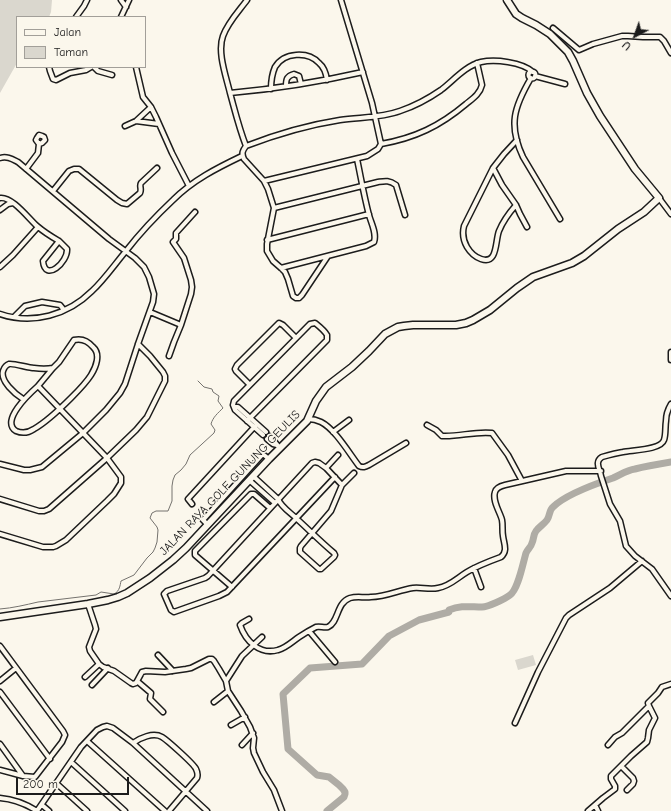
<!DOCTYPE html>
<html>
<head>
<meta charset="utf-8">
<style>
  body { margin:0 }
  #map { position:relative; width:671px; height:811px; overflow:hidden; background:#fbf7ec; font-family:"Comic Neue",sans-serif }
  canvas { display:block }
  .legend { position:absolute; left:16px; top:16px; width:130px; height:52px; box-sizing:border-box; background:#fbf7ec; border:1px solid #a29f99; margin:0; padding:5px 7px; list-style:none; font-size:12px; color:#1c1c1c }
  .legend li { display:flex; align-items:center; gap:8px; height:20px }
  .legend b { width:20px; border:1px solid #a29f99 }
  .north { position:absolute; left:615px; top:16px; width:40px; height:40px; -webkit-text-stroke:3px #fbf7ec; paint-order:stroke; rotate:221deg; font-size:11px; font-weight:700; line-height:16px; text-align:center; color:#1c1c1c }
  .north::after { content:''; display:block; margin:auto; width:14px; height:18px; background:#1c1c1c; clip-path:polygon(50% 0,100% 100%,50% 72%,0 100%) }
  .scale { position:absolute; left:16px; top:777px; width:113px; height:18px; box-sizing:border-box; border:2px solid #1c1c1c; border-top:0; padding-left:5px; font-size:12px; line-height:14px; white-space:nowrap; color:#1c1c1c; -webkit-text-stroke:3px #fbf7ec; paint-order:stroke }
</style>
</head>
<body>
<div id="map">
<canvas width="671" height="811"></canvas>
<ul class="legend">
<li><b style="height:5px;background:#fbf7ec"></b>Jalan</li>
<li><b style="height:11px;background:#dad7ce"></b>Taman</li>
</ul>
<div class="north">U</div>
<div class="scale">200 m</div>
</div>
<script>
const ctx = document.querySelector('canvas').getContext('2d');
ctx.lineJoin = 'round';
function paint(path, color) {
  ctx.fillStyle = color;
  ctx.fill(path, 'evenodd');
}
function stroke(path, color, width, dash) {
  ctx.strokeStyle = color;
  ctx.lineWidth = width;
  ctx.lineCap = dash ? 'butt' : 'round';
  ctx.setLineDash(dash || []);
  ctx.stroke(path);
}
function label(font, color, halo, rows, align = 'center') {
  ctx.font = font + ' "Comic Neue",sans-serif';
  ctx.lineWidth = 3;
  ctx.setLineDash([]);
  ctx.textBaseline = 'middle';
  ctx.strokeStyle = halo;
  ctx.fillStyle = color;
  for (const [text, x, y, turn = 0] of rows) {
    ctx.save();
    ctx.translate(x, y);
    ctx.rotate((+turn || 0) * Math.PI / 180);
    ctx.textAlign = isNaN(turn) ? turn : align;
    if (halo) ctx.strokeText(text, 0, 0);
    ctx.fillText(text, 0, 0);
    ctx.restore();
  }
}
paint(new Path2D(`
  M0,0H52L51,12L49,17H17V63L0,93Z
  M533,655L536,665L518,670L515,660Z`), '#dad7ce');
stroke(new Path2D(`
  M0,609C13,608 25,605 38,602L96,595L101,592L114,594C120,591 120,585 121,581L134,575L147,558L153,552L155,548L157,542L158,530L157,527L150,518L152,513L156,511H168L172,501V486L173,480L175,475L181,470L186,464L190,455L214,433L215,430L211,424C213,417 218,413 223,408L218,401L219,396L213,392L212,389L204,387L198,381`), '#74726e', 1);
stroke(new Path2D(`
  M327,811L344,797L345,794V792L343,789L339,785L329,777L317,775L288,749L283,694L310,668L362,664L389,636L419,620L449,612V610C461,605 470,607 482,607C488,607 505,599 510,595C518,590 523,563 526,553C528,549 531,547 532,543C534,539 533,535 536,531C539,527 544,524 547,520C550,516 549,510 553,507C566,494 595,484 613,478C620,475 627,470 635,469C647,466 659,464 671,462`), '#afaca5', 7);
const minor = new Path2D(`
  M121,0L126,7
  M247,0C239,11 228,22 223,36C217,52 226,76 230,93C235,111 239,128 246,146C243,150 241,153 244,159L264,181L268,189L274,208L267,244V251L273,261L281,268L285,272L288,279L293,296L296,298H299L302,295L328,256
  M76,17L84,6L87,0
  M121,17L129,0
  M553,28L579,50L593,44L622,36H628L643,37H660L664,41L671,53
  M49,67L50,71L53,79L56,80L70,73L86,70L91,67
  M94,67L98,71L112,75
  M136,67L143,97L151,107
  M528.5 75a3.5 3.5 0 1 1 7 0a3.5 3.5 0 1 1-7 0Z
  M535,76L565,84
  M531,78C514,107 508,125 523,157L560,219
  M286,86C286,79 287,76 294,74L299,76L301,84
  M271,89C271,82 272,74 275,67C284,52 308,51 319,63C324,67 326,73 327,80
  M230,93C275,89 319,82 363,72
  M136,121L159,124
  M125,126L136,121L151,107L156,117L172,153L189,186
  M381,144C415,138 440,126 466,104C472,99 480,94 482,85L477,63
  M246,146C277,134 308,125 340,120C360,117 381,118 400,111C415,106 428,99 441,90C453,81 465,66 481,62C495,59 522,62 533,72
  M0,158C7,156 12,159 18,162L109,239L135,258L144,267L149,277L154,294L153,302L138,344L125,384L120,393L106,410L83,433L42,467L30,470H24L0,464
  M493,168L502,185L516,205L520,214L527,227
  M26,169L38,153L39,144L36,140L37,138L39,135L42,136L44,137L45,140L42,143L39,144
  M264,181L367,156L378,149L381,144L372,103L341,0
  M53,191L69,171L74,169H79L117,200L122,203L127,204L140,193C142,189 139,186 141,183L157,168
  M0,198C12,196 29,219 37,226C44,232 52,237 59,241L43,261C45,283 68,262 67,249L59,241
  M659,198L671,214
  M516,205C509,213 503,221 499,231C495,241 498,265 481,259C475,257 470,252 467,247C463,240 462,234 464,226L493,168L504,154L517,140
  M274,208L378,182C385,181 389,180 396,185L405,215
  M0,210L8,204L13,203
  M267,240L369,214
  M0,267L13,255L38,227
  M281,268L366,246L374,242C377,233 371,223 369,215C364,196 361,178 357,159
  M150,312L181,325
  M0,314C33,325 68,315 92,291C104,280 115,264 126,251C140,233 156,216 173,200C193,180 217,168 242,156
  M14,317L25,306L42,302L60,305L64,310
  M671,352V360
  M169,356L174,342L181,325L191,294L192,287L191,280L184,258L173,242L176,239V233L195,212
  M249,384L236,371L235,369L237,365L279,323L283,325L296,338
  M38,386C29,394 0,421 16,431C23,434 28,433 34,429C48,421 60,409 71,398C78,391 86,383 91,375C96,367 101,354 93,347C88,341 82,338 74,340L59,362L53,368
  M671,404C668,409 666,415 666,421C665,427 666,434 664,440C661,450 632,450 623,452C616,453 609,455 602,457C594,462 600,469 601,476L610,504L620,521L626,546L635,556L652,569L671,596
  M234,407H238L266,432
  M308,419C313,419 317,420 321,422C335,429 349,453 359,466C363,468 365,467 369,465L406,443
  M247,421L327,340V335C324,330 320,327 315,323L310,324L234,401L233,405L235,410L263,435
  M427,425L436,430L442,436C459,437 475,431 492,433L508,455L522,481
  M333,432L349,420
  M269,436C274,440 276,444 280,448
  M267,439L273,444L277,445
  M326,468L338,455
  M253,476L278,499C281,507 291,513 297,519C309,530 321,542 334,553L335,555L334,557L321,569H319L300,552V548L301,546L331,511L342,485L354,473
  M335,477L227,592L219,596L174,612L171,610L164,594L167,591L205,578L208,576L312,463L315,462L319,463L326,468L342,485
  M249,480L275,503
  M0,499L39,511H44L49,509L107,458L136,430L147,417L165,381V376L163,372L150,356L138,344
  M192,504L188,499L257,424
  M208,525L203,520L204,519L262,455H264L269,459
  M0,534L43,547H53L56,546L66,540L107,501L114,494L121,483V477L107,458L38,386L53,368C47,369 41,369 34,368C28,368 14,363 9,364C6,365 4,368 3,371C0,381 15,394 23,399
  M474,568L481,587
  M232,587L195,555V551L251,494H254L270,508
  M88,604L95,625L96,629L89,647L90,651L99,664L103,667L114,671L131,683L133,684L136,683L142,672L146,671L165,672L186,669L191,668L209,659H212L214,661L219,669L226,681L228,691L241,711L250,727L254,738L253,748L254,753L263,772L274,790L282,811
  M249,619L242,623L240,625C246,642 260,655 278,650C286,648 293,641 299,637C305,633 310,630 316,627C320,626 324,628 328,627C339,622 336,603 350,598C357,596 364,598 371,597C386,597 399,590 413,588C421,587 430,590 438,588C450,586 457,578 467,572C477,566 490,561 501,557C508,551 504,544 503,536C502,531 503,525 502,520C500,512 492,501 495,492C496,488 501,486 505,485L566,471H601
  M309,631L335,662
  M0,646L63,731L65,735L62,742L35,777L23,776L0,770
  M158,655L173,671
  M85,677L99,664
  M0,681L16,668
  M137,681L151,693L150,699L163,712
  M226,681L242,656L262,637
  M92,685L108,668
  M0,692L50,759
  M214,702L228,691
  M515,723L538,672L566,618L569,615L610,588L642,561
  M231,725L245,717
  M87,741L165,811
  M133,743C140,738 153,732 162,737C167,740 194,764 196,769C198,773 198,775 197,778L169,811
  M0,744L23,776
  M242,745L253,733
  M608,745L615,737L622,733L649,706
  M71,762L125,811
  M621,766L633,778L634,781L633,784L627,790
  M56,783L87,811
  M0,798C13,799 26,804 37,811
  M42,805L49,811
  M595,805L598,811
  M37,811L81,747L97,730L103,727L107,726L113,728L133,743L207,811
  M588,811L603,798L615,789V786L611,779V776L631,756L647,742L648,738L649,730L655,718L649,706L648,703L658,693L662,687L671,684`);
const secondary = new Path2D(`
  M0,617L88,604L108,600L118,597L127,593L150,578L173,560L186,548L269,459L307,421L316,401L326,387L352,367L369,351L385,334L398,327L404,326L413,325H456L466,323L473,320L490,310L517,288L533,277L572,263L584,256L618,229L644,212L659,198L635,169L600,116L587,93L573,61L568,52L550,34L536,25L522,18L516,14L507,0`);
stroke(minor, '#1c1c1c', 7);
stroke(secondary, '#1c1c1c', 9);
stroke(minor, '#fbf7ec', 4);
stroke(secondary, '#fbf7ec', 6);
label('12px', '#1c1c1c', '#fbf7ec', [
  ["JALAN RAYA GOLF GUNUNG GEULIS",230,483,-46]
]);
</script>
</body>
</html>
